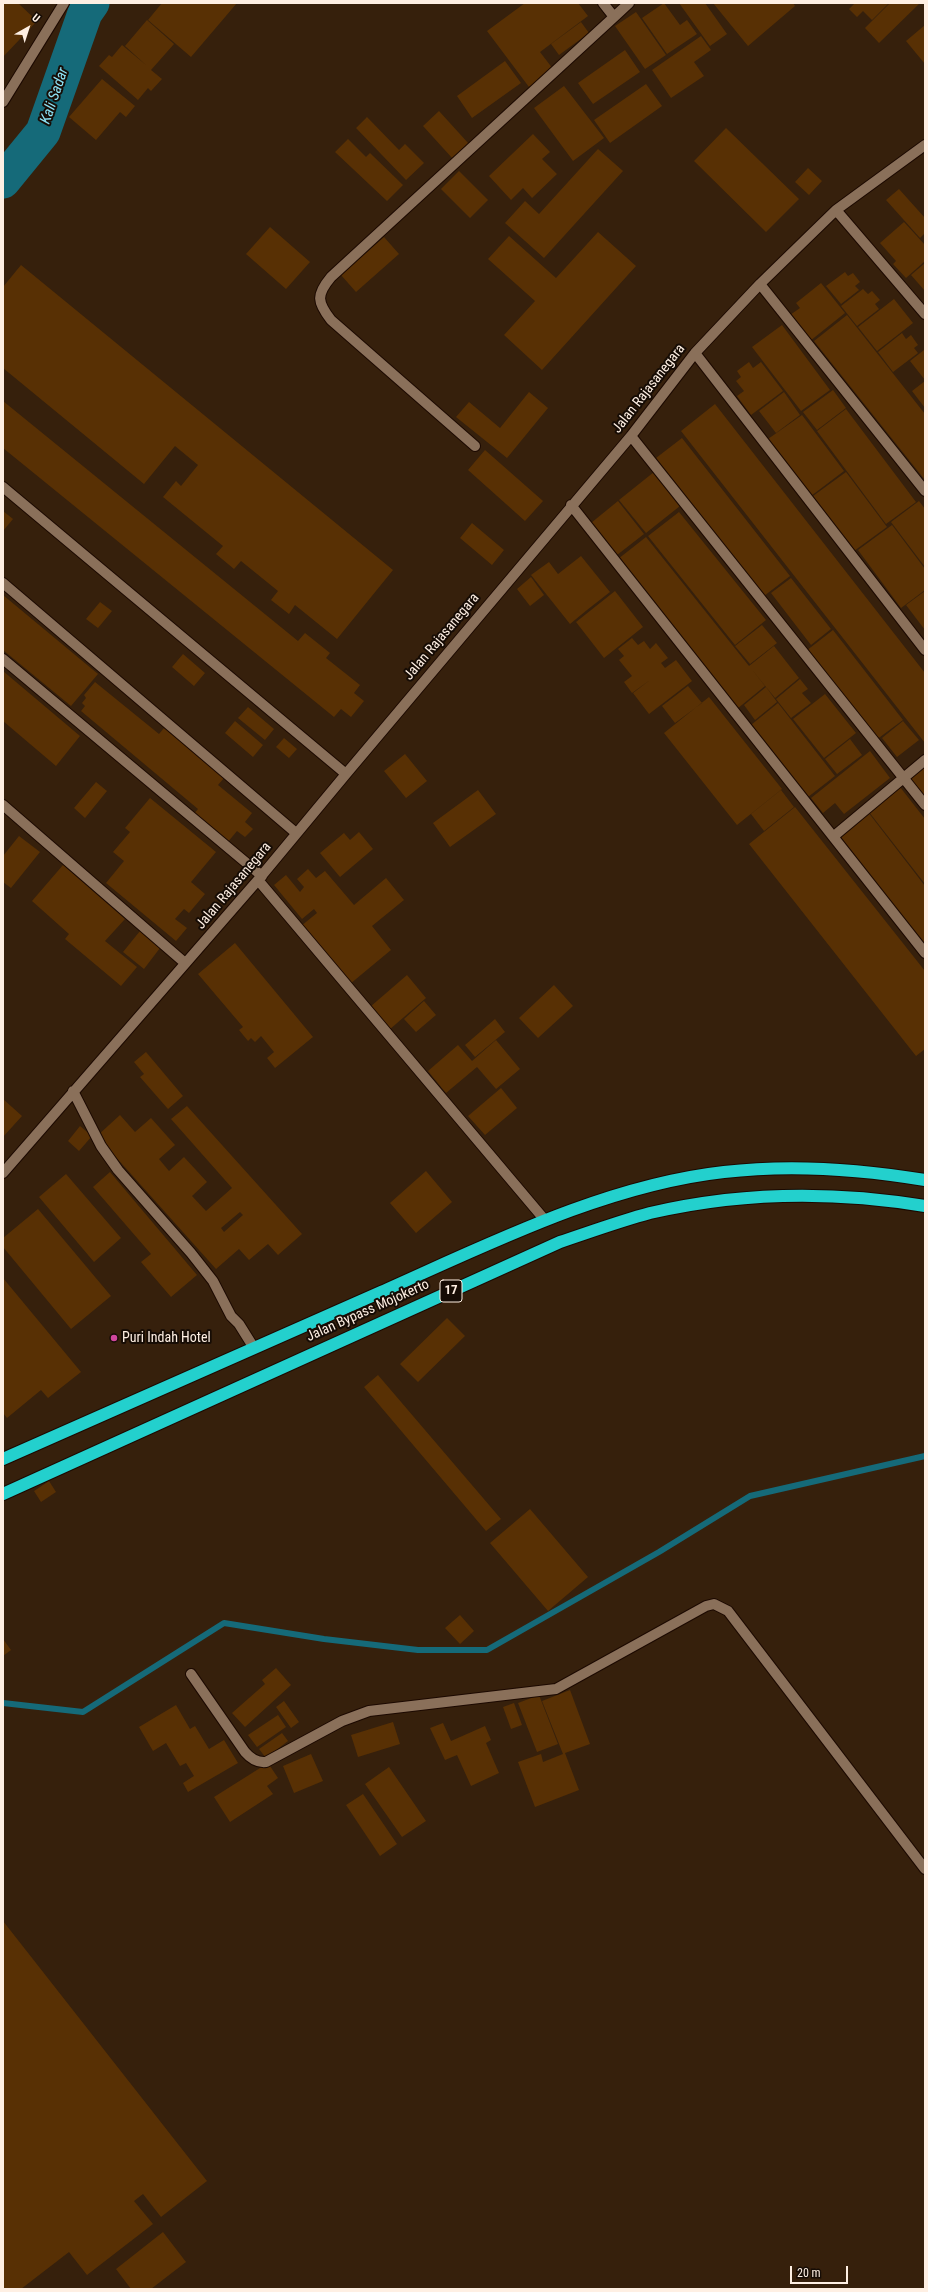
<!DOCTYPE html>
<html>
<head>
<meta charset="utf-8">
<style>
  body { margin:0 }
  #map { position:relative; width:928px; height:2292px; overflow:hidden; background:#36200c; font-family:"Roboto Condensed",sans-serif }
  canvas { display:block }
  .frame { position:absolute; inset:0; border:4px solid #feefe3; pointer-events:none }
  .north { position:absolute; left:8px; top:8px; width:40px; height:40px; -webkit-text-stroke:3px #160c05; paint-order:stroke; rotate:39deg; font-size:11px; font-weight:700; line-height:16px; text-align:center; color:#feefe3 }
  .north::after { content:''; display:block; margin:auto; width:14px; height:18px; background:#feefe3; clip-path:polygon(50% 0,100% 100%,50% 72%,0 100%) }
  .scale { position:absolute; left:790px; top:2266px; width:58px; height:18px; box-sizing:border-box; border:2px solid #feefe3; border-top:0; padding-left:5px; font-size:12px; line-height:14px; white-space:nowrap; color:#feefe3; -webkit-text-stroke:3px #160c05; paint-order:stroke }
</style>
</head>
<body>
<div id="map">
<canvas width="928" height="2292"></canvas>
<div class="frame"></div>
<div class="north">U</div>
<div class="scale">20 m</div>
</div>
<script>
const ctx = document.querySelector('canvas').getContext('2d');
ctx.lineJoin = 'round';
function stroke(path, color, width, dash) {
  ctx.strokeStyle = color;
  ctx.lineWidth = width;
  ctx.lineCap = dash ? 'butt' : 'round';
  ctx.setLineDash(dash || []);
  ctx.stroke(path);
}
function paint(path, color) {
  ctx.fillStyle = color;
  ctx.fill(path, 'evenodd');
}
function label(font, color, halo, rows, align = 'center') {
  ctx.font = font + ' "Roboto Condensed",sans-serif';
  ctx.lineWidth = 4;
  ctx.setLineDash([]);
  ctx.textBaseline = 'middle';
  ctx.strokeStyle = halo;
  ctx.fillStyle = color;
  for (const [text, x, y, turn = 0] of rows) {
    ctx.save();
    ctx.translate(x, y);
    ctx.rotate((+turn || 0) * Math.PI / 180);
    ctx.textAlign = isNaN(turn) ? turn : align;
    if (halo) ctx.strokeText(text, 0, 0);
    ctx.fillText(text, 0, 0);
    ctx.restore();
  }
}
stroke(new Path2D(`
  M3,1703L83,1712L224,1623L324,1639L418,1650H487L659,1552L750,1496L925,1456`), '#156a79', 6);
stroke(new Path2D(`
  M3,181L43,132L85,13L92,3`), '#156a79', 35);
paint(new Path2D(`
  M3,3H18L37,21L3,57Z
  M162,3H237L191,57L148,20Z
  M525,3H578L588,16L540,52L553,69L529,87L487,31Z
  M664,3L680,25L687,20L697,34L667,54L642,18Z
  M679,3H705L727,34L710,46Z
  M713,3H793L795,6L748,46Z
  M855,3H889L872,20L863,11L857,17L849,9Z
  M890,3H920L879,43L865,28Z
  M636,12L666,55L645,69L615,26Z
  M147,20L174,44L151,70L162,79L151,91L148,88L138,100L99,66L109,55L112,57L122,45L146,65L125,46Z
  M581,22L589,33L559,55L551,44Z
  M925,25V64L906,41Z
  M701,36L711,50L694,62L704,76L671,98L652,70Z
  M625,50L640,72L593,104L578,83Z
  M505,61L521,83L472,118L457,96Z
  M102,79L135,106L126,117L120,112L96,140L69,117Z
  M646,84L662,106L610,143L594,120Z
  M564,86L604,138L573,161L534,108Z
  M439,111L469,144L453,159L423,126Z
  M367,117L399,150L405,144L424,163L406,180L356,128Z
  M726,128L799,199L766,232L694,161Z
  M533,134L550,152L542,159L557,174L532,198L523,188L511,200L489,176Z
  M348,139L366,157L370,153L403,185L387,201L335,152Z
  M598,149L623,171L544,258L505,223L525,201L539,214Z
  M808,168L822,181L809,195L795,182Z
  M459,171L488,200L470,218L441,189Z
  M899,189L925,218V233L920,238L886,200Z
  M904,222L925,245V261L906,278L893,264L896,261L880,243Z
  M270,227L310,262L286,289L246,254Z
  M598,232L636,266L542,370L504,335L535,301L488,259L509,236L556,278Z
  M384,237L399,254L356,292L341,275Z
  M925,263V291L911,275Z
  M21,265L393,570L337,639L295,605L289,614L271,600L278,591L241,561L234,569L216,554L223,546L163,497L176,481L181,486L198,465L175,446L144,484L3,368V287Z
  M845,272L848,276L853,273L860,282L855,286L859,290L841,304L826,286Z
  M821,283L845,313L810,341L790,315L800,308L796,303Z
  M863,289L868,294L872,291L880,300L875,304L879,309L857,326L841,306Z
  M894,299L913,323L877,351L858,327Z
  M847,315L925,414V480L814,341Z
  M782,325L830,390L801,411L752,347Z
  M902,333L906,339L911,335L918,345L914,348L918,353L893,372L878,352Z
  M924,350L925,351V380L910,361Z
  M749,362L753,368L761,362L783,391L751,415L737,396L744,391L736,381L741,377L737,371Z
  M925,381V408L912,391Z
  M833,390L846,408L817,430L803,412Z
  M529,392L548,408L507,458L456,417L469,402L500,428Z
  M784,392L800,415L776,433L759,411Z
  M3,401L298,641L305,633L330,653L326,658L360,685L354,693L364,701L351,717L341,709L334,717L3,448Z
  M715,404L925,673V743L681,431Z
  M846,409L916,502L886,524L817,431Z
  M802,415L844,471L811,496L768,439Z
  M682,438L790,576L764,596L656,458Z
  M485,450L543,501L525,521L468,470Z
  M654,472L680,506L646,533L619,500Z
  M846,472L887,527L854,551L813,496Z
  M618,501L644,534L617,555L591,523Z
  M919,501L925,509V567L891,522Z
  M3,511L13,519L3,531Z
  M679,512L766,620L735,645L648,536Z
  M472,523L504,550L492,565L460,538Z
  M892,525L925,569V590L901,608L858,550Z
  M646,537L765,686L737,709L618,559Z
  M581,556L610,592L587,610L582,603L587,610L570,624L531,575L549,562L558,574Z
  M531,577L544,595L530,606L517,589Z
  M791,578L831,629L811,645L771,593Z
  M615,591L643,627L604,658L576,622Z
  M925,591V630L906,605Z
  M3,595L98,674L71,706L3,650Z
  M100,602L112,611L98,628L86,619Z
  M762,625L777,643L750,664L735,646Z
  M833,630L903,720L876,740L806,651Z
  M632,638L638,645L644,641L650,649L656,643L668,658L661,663L665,668L676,660L692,681L649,714L633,693L650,680L632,693L624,682L632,676L619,660L624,656L618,649Z
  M774,646L799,678L775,698L749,666Z
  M183,654L205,673L194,686L172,667Z
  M3,671L80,736L56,766L3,721Z
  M800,679L808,689L802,693L811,703L791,718L776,699Z
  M95,682L159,734L164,728L224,778L218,785L252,813L245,822L253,829L245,837L237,831L227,843L193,815L198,809L81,711L85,706L82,703L86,698L84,695Z
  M688,686L702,703L675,723L662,706Z
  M766,687L777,702L755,720L744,705Z
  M825,694L856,733L824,758L793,719Z
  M709,697L782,789L737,825L664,733Z
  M778,703L835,776L808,797L751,725Z
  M248,707L274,729L265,740L238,718Z
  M235,721L263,745L253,757L225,733Z
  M903,721L919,740L897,757L882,738Z
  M284,738L297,749L289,758L276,747Z
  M850,739L862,755L837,774L825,759Z
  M870,751L890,778L844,814L835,803L823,813L811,798Z
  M405,754L427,781L406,798L384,771Z
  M925,766V802L907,780Z
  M96,782L107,791L85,818L74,808Z
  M900,787L925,819V884L869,812Z
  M478,790L496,814L450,847L433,823Z
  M781,790L794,807L764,831L751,814Z
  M150,798L216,852L191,882L205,894L189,913L184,909L175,919L187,928L176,941L106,883L124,861L113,852L130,832L125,828Z
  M795,807L925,971V1049L916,1056L749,844Z
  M868,812L925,886V946L839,835Z
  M359,832L373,849L340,877L320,853L344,833L350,840Z
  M19,836L40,852L11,888L3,882V856Z
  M63,865L125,919L105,941L137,967L121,986L65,939L69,934L32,901Z
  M308,869L316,878L325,871L354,905L386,878L404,900L372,926L391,950L350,984L301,926L317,913L314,909L302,919L274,885L286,875L300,892L304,887L297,879Z
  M140,931L160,948L144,969L123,952Z
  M235,943L313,1037L275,1068L267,1058L274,1052L261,1036L255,1042L251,1038L248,1041L239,1030L243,1027L198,974Z
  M407,975L426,998L389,1030L370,1007Z
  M554,985L573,1006L538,1038L519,1018Z
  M424,1001L436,1015L416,1032L404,1019Z
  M495,1019L505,1032L475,1057L465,1045Z
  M496,1040L520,1069L496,1089L477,1067L446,1093L428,1071L458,1045L472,1061Z
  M146,1052L183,1096L168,1109L140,1077L144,1074L134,1062Z
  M501,1088L517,1108L485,1135L468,1116Z
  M3,1099L22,1116L3,1137Z
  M187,1106L302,1234L278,1255L268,1244L249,1260L239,1249L216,1269L97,1136L120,1115L135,1132L151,1118L175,1145L159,1159L169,1171L184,1157L207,1182L192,1196L206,1211L232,1188L171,1119ZM240,1212L243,1215L224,1232L221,1228Z
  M80,1126L92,1136L79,1151L68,1141Z
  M426,1171L452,1202L416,1233L390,1203Z
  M110,1172L197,1275L171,1297L141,1262L151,1254L93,1187Z
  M66,1174L121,1238L94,1262L39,1197Z
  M38,1209L111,1296L71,1329L3,1247V1238Z
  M3,1278L81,1372L48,1398L41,1390L7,1418L3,1413Z
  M447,1318L465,1336L418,1382L400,1364Z
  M378,1375L501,1519L486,1531L364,1387Z
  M49,1481L56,1492L41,1502L34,1491Z
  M530,1509L588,1577L548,1611L490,1543Z
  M460,1615L474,1631L460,1644L445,1628Z
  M3,1639L11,1650L3,1656Z
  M276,1668L291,1685L245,1727L232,1713L265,1684L262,1680Z
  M570,1690L590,1744L565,1753L579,1790L535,1807L518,1762L541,1754L543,1762L563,1754L542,1701Z
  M539,1695L558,1744L537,1752L518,1703Z
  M284,1701L299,1722L291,1728L276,1707Z
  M514,1703L522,1725L511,1729L503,1707Z
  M176,1705L190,1729L195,1726L209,1749L224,1740L238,1763L188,1792L183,1783L194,1776L186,1763L180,1766L166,1743L153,1751L139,1727Z
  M278,1715L286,1727L257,1747L248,1735Z
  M393,1722L400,1744L358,1757L351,1735Z
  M443,1723L451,1741L485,1726L491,1740L486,1743L499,1773L471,1786L457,1755L445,1760L430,1728Z
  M282,1733L288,1741L266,1758L259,1749Z
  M311,1754L323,1781L294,1793L283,1766Z
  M268,1763L278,1778L267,1786L273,1794L230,1822L214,1797Z
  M389,1767L426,1821L402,1837L365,1784Z
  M363,1794L397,1844L380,1856L346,1805Z
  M3,1921L207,2181L161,2217L143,2194L134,2201L153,2224L87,2275L69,2252L21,2289H3Z
  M163,2232L186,2262L151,2289H131L116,2269Z`), '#583004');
const minor = new Path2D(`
  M603,3L614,17L629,3
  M3,102L64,3
  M836,210L925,314
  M760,284L925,491
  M695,353L925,650
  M631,436L925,805
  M475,446L331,320C317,302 316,295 331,277L614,17
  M3,487L346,774
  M571,505L925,953
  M3,583L296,833
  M3,659L262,876
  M3,805L185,963
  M834,836L925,760
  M258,880L544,1219
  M73,1091L101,1146L118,1170L191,1253L213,1281L231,1316L239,1324L254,1348
  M3,1173L258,880L346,774L631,436L695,353L760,284L836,210L925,145
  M191,1674L245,1752C251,1759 257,1763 266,1762L342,1721L369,1711L556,1689L706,1606L714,1604L728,1611L925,1869`);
const highway = new Path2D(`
  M3,1459C129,1403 255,1348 381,1292C489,1244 606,1185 724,1172C791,1164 859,1169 925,1180
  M3,1494L560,1242C590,1232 620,1221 650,1213C740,1192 834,1191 925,1206`);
stroke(minor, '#1c0900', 12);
stroke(highway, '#1c0900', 14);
stroke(minor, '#8a705a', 10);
stroke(highway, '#23d0cd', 12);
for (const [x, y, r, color] of [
  [114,1338,4,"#d1479c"]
]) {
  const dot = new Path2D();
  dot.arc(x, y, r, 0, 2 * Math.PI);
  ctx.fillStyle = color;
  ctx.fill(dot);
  stroke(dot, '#160c05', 1.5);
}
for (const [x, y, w] of [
  [451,1291,22]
]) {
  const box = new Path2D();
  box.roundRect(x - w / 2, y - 11, w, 22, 3);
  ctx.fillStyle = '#160c05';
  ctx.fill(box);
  stroke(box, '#feefe3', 1);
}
label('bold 13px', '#feefe3', null, [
  ["17",451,1291]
]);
label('14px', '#feefe3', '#160c05', [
  ["Jalan Rajasanegara",649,389,-52],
  ["Jalan Rajasanegara",442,637,-50],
  ["Jalan Rajasanegara",234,886,-50],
  ["Jalan Bypass Mojokerto",368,1311,-24]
]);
label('14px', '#feefe3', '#160c05', [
  ["Puri Indah Hotel",122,1338]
], 'left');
label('italic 15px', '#8ee4f7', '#160c05', [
  ["Kali Sadar",55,96,-71]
]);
</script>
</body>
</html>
